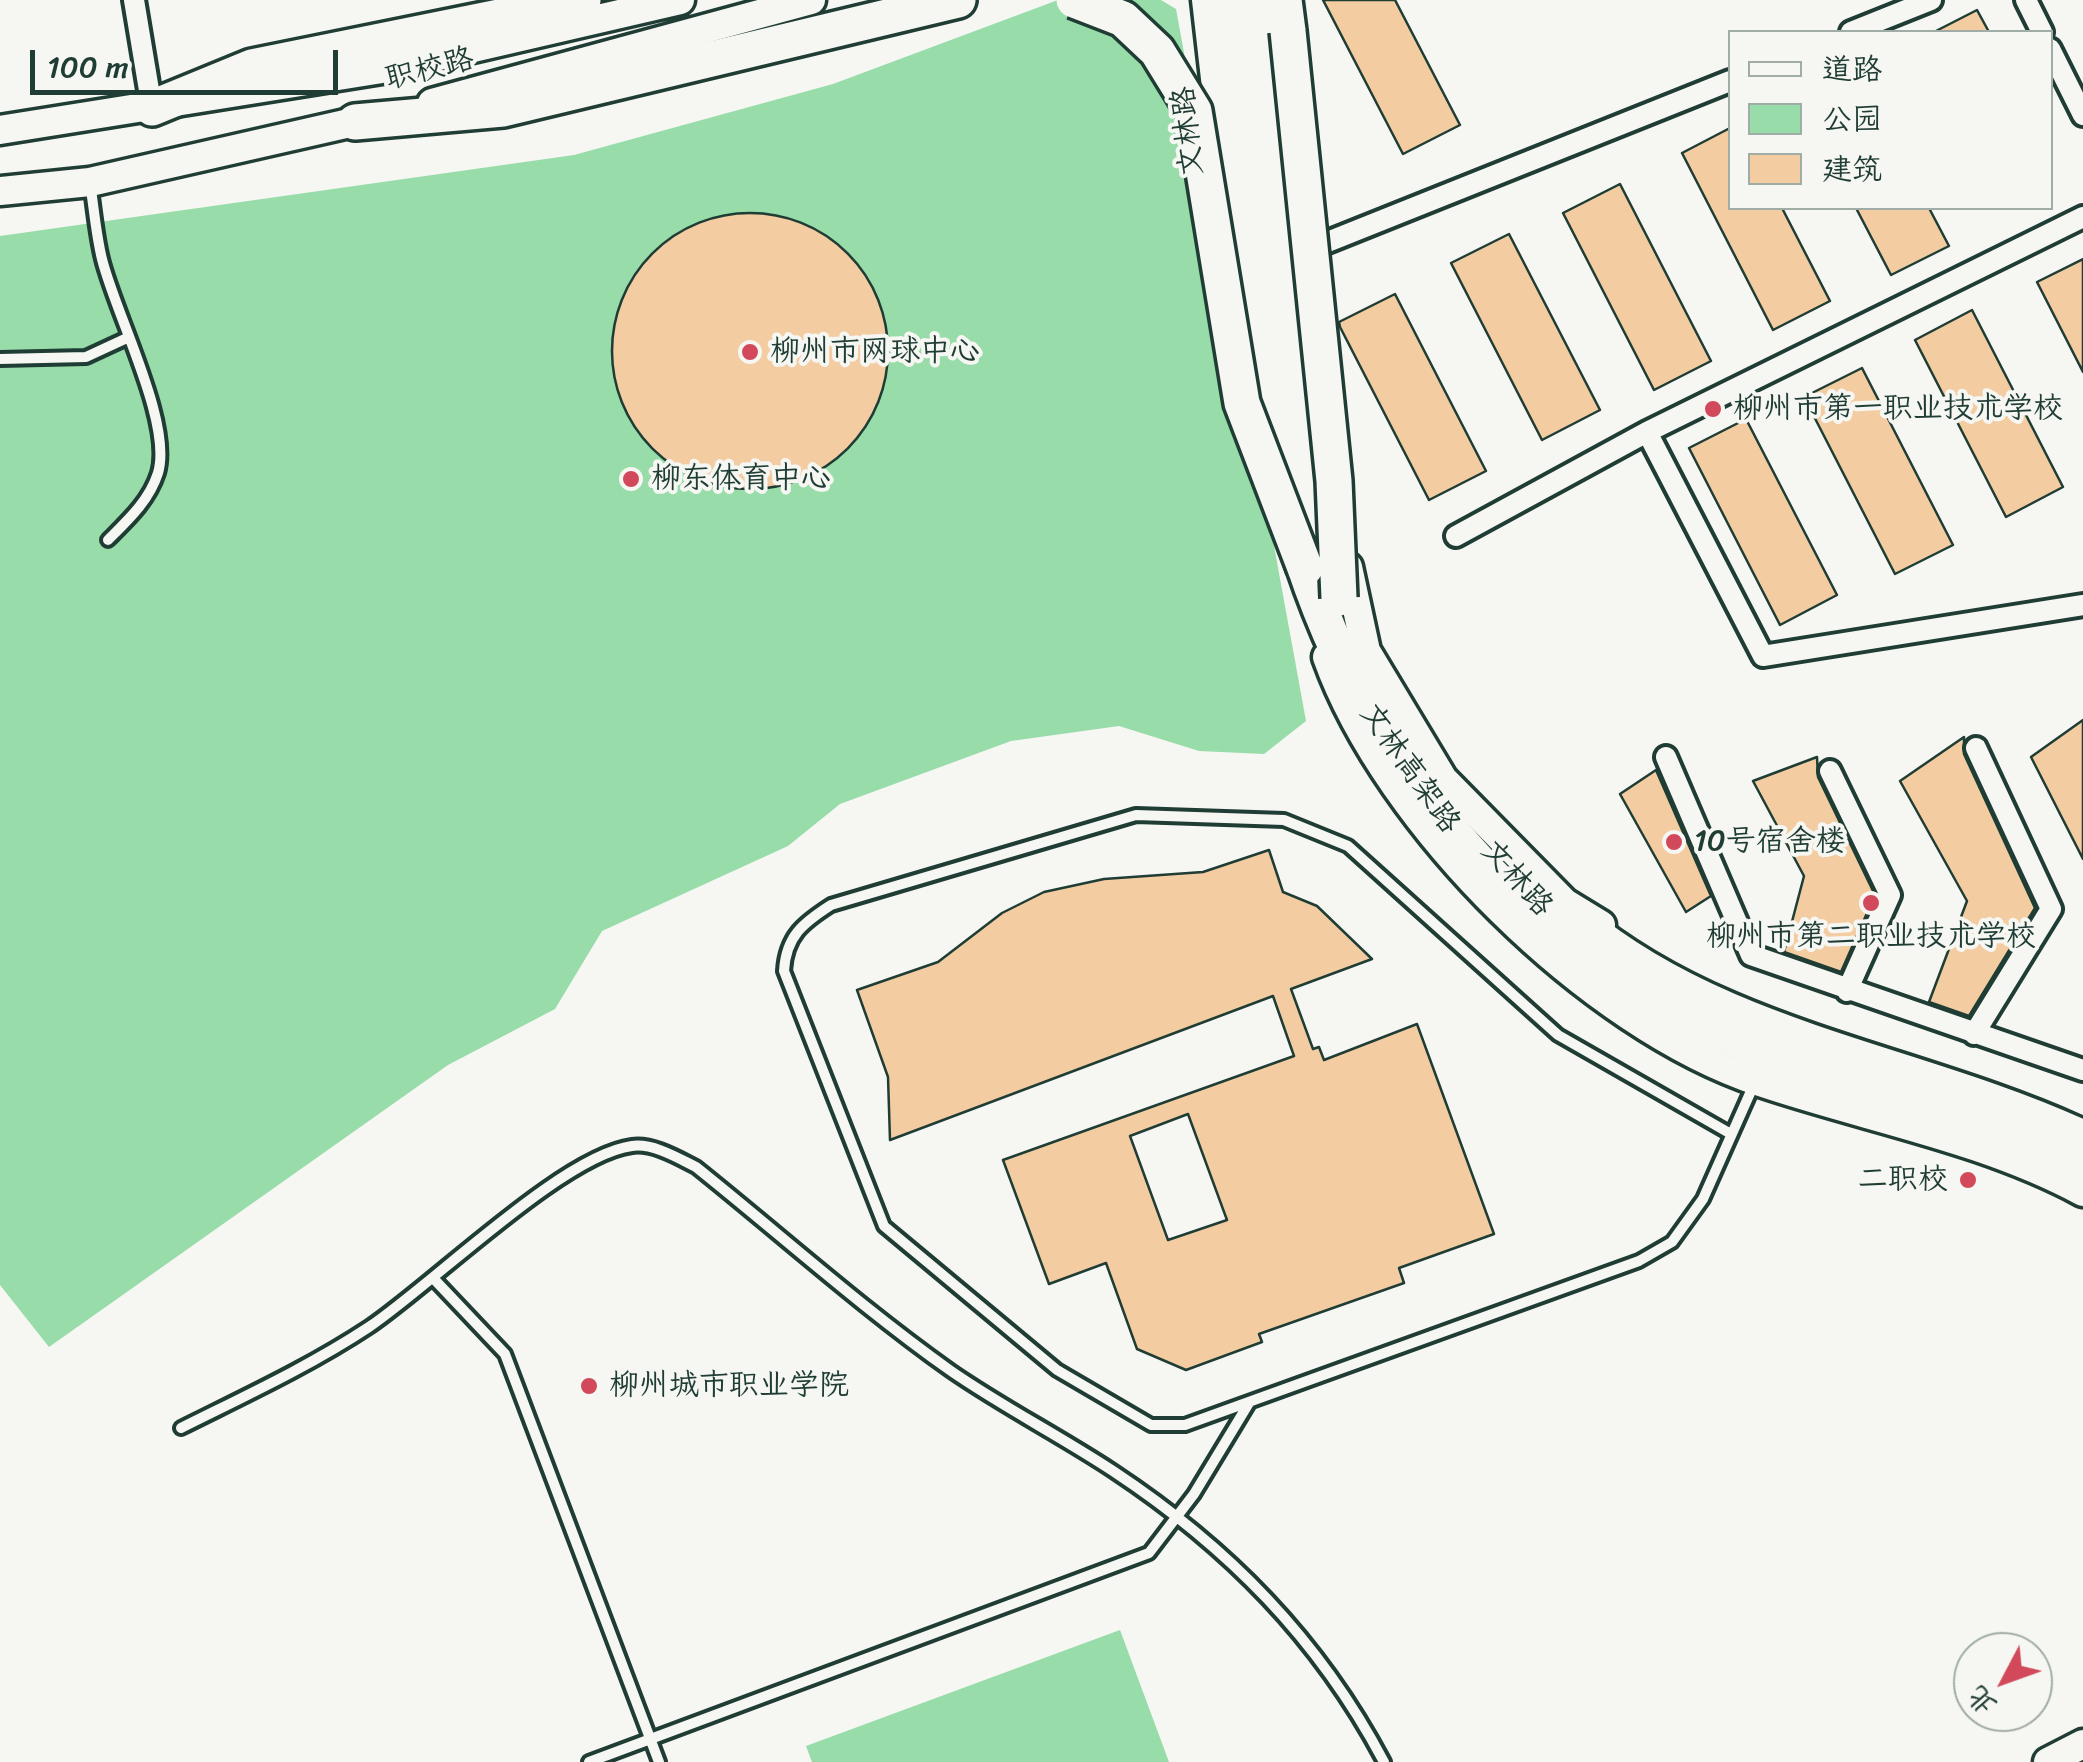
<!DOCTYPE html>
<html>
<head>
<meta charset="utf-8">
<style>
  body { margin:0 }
  #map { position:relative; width:2083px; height:1762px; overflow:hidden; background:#f6f6f2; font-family:Sriracha,"LXGW WenKai TC",sans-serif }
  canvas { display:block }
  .legend { position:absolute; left:1728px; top:30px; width:325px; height:180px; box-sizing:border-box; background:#f6f6f2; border:2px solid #a0aca6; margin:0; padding:12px 18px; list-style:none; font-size:30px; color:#1f3d34 }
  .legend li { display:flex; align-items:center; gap:20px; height:50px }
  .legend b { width:50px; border:2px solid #a0aca6 }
  .north { position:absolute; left:1953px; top:1632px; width:100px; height:100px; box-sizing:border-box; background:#f6f6f2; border:2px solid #a0aca6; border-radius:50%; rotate:229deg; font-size:28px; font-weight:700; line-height:40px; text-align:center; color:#1f3d34 }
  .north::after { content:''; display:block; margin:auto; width:35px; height:45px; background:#d1495b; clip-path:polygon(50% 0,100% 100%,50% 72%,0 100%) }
  .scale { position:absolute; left:30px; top:50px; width:308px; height:45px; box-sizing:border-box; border:5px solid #1f3d34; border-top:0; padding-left:12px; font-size:30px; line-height:35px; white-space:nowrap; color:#1f3d34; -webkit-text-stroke:8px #f6f6f2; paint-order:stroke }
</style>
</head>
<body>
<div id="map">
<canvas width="2083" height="1762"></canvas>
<ul class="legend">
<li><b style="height:12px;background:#f6f6f2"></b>道路</li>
<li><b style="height:28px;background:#97dca9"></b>公园</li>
<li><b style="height:28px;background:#f3cca2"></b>建筑</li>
</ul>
<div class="north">北</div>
<div class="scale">100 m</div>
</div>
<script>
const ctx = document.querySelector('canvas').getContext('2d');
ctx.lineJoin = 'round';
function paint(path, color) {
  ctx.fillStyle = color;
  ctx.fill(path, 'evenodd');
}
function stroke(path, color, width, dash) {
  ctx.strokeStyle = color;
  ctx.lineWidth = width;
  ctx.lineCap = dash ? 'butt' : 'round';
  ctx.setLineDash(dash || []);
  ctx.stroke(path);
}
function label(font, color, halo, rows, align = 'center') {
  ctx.font = font + ' Sriracha,"LXGW WenKai TC",sans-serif';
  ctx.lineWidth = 8;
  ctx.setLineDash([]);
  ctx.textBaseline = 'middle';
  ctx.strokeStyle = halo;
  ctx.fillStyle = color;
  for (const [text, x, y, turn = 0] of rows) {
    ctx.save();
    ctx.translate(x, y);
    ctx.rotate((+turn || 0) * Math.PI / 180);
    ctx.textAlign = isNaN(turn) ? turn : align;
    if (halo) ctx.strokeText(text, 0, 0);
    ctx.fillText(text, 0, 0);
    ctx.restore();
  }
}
paint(new Path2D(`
  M1058,0H1161L1176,9L1306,721L1264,754L1199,751L1119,726L1011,741L840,804L788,846L602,931L555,1009L448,1065L49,1347L0,1285V236L574,155L833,84Z
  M1120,1630L1169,1762H812L806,1746Z`), '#97dca9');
const building = new Path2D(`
  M1323,0H1395L1460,125L1403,154Z
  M1977,10L1989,32H1934Z
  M1730,128V208H1782L1830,301L1773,330L1682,153Z
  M1620,184L1711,361L1654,390L1563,213Z
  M1856,208H1929L1949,246L1891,275Z
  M612 351a138 138 0 1 1 276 0a138 138 0 1 1-276 0Z
  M1509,234L1600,410L1542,440L1451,263Z
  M2083,259V372L2037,282Z
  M1395,294L1486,471L1429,500L1340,327L1339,322Z
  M1972,310L2063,487L2006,517L1915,340Z
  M1862,368L1953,545L1895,574L1804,397Z
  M1746,419L1837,595L1780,625L1689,448Z
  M2083,720V859L2031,757Z
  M1964,737V754L2035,908L1969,1016L1929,1002L1967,901L1900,781Z
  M1817,757L1818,777L1875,895L1841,972L1784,952L1804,876L1753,781Z
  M1656,770L1711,896L1686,912L1620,794Z
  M1269,850L1283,892L1317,906L1372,959L1291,989L1313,1049L1319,1047L1324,1060L1417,1024L1494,1234L1399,1268L1404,1283L1259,1334L1262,1342L1186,1370L1137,1349L1106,1263L1049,1284L1003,1160L1294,1056L1273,996L890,1140L888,1077L857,990L938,962L1002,913L1044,892L1104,879L1203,872ZM1188,1114L1227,1220L1168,1240L1130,1136Z`);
paint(building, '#f3cca2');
stroke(building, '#1f3d34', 2.5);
const lane = new Path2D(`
  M90,183C94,208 96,235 102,259C115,313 173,423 158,473C149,501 128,520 108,540
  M0,359L86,357L127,338
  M1731,1134L1558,1035L1348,846L1284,820L1136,815L831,905C803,923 786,936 784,971L884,1226L1057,1370L1151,1425H1185L1639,1261L1672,1242L1703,1199L1755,1082
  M433,1278L505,1354L659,1762
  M181,1428C245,1396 310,1366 369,1327C433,1284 563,1155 632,1146C653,1143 678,1158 696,1167C781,1235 862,1308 951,1371C1003,1407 1060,1436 1113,1471C1228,1547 1319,1639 1384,1762
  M589,1762L1149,1553L1194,1494L1249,1403`);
const street = new Path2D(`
  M134,0L152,108
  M2026,0L2042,32
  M1851,32L1931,0
  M2050,49L2083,115
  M1305,251L1730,81
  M1647,432L1763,656L2083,605
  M1456,536L1647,432L2083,217
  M1666,757L1751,955L2083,1070
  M1830,771L1890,895L1847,991
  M1974,1034L2051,909L1976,748`);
const secondary = new Path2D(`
  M1206,0L1232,227
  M432,103L811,0
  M0,130L382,69L680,0
  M0,191L90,182L376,117
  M1348,567L1366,651L1443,779L1565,903L1601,925
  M1327,657C1387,825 1590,1026 1760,1082C1866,1118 1983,1138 2083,1192
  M2048,1762L2083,1744`);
const highway = new Path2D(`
  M1226,0L1274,466
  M1253,0L1285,361L1328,570
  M1284,0L1288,31
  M152,108L252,67L583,0
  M355,122L503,109L958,0
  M1296,540C1374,794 1542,972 1792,1062C1887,1097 1995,1116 2083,1168
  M1577,920C1721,1041 1917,1061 2083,1138`);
stroke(lane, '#1f3d34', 18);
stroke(street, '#1f3d34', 28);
stroke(secondary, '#1f3d34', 35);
stroke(highway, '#1f3d34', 42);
stroke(lane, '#f6f6f2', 10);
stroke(street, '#f6f6f2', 20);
stroke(secondary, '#f6f6f2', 28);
stroke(highway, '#f6f6f2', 35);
const highwayBridge = new Path2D(`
  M1074,0L1123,19L1157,51L1194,111L1242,403L1305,568
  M1288,31L1334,481L1339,598`);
stroke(highwayBridge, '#1f3d34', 42, []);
stroke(highwayBridge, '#f6f6f2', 35);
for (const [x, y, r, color] of [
  [750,352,10,"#d1495b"],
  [1713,409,10,"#d1495b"],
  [631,479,10,"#d1495b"],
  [1674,842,10,"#d1495b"],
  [1871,903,10,"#d1495b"],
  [1968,1180,10,"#d1495b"],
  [589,1386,10,"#d1495b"]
]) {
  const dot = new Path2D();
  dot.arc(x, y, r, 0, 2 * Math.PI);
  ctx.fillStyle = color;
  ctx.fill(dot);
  stroke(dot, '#f6f6f2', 4);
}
label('30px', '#1f3d34', '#f6f6f2', [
  ["职校路",430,70,-14],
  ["文林路",1189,131,-96],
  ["文林高架路",1409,769,55],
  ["文林路",1516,879,48]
]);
label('30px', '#1f3d34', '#f6f6f2', [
  ["柳州市网球中心",770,352],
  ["柳州市第一职业技术学校",1733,409],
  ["柳东体育中心",651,479],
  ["10号宿舍楼",1694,842],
  ["柳州市第二职业技术学校",1871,937,"center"],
  ["二职校",1948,1180,"right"],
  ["柳州城市职业学院",609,1386]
], 'left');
</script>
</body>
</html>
